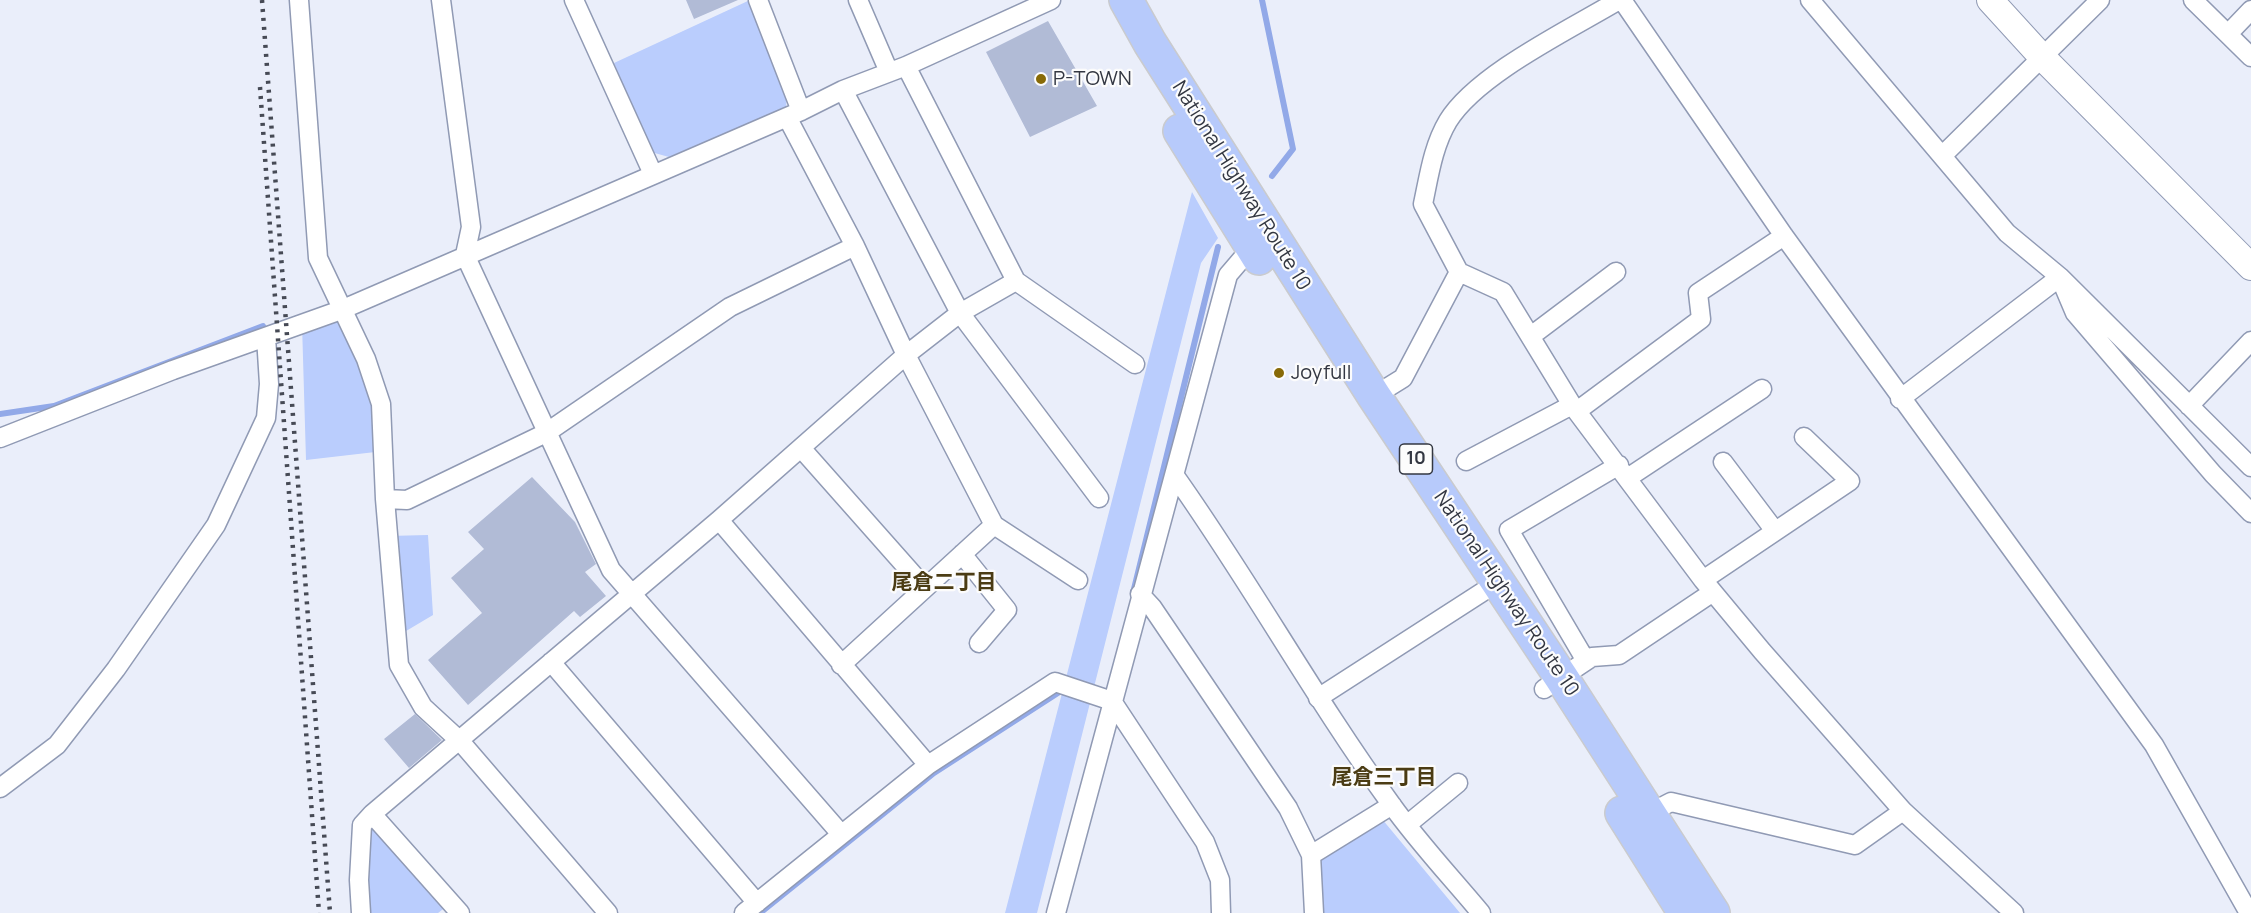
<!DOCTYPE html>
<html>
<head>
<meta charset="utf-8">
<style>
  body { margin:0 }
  canvas { display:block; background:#eaeefa }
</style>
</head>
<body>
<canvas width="2251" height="913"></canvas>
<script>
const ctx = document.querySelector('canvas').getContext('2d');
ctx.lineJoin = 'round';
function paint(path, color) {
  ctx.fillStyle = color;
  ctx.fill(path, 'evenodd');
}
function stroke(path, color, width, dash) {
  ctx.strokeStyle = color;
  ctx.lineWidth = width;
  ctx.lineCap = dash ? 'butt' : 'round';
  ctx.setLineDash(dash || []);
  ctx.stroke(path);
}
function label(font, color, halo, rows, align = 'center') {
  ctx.font = font + ' Manrope,"Noto Sans JP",sans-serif';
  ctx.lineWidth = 4.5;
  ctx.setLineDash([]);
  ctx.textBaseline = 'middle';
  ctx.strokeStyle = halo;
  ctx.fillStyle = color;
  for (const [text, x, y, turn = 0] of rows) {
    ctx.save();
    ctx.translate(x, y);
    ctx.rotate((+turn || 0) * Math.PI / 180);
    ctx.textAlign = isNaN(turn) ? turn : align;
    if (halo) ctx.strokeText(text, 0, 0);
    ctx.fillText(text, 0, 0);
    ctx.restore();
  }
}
paint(new Path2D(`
  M750,0L787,96L786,107L669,157L651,152L614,63Z
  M1192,192L1218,238L1201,263L1037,913H1005Z
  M341,310L366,358L384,451L306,460L302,324Z
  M428,535L433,615L396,637L388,536Z
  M372,814L451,903L438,913H361Z
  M1382,819L1460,913H1321L1319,855Z`), '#bacdfd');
stroke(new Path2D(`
  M1262,0L1293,149L1272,176
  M0,414L54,406L263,326
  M1133,593L1218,247
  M760,913L934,773L1064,689`), '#92a9e8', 6);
paint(new Path2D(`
  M686,0H738L694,19Z
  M1048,21L1097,106L1030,137L986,52Z
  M532,477L575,522L596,564L585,572L606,596L580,617L574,611L468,705L428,660L482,613L451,578L484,549L468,532Z
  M415,714L442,740L409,768L384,739Z`), '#b1bbd6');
const street = new Path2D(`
  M299,0L318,258L366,359L381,404L385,499L399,665L423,707L460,741L608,913
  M441,0L471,227L465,255L611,570L841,834
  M574,0L653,174
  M758,0L801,111
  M858,0L889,72
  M1619,0C1569,30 1477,74 1448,121C1433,146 1429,176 1423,204L1459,272L1503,292L1572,405L1703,580L1762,651L1903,811L2014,913
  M1622,0L1784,236L2154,745L2249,913
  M1810,0L2007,233L2060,277L2251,467
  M2193,0L2251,57
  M2228,34L2251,10
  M906,66L1016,281L1135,364
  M843,90L960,313L1099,498
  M787,117L855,246L906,355L994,525L1078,580
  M1943,155L2100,0
  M2064,287L2075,313L2213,474L2251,513
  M1531,336L1616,272
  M1374,396L1403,378L1459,272
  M1900,399L2060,277
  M2189,406L2251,341
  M1577,411L1701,319L1698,293L1784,236
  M0,438L173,370L341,310L801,111L843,90L906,66L1051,0
  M801,448L925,588
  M1466,461L1572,405
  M1723,462L1775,531
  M1175,476C1251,583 1314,698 1391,804C1418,842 1451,877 1481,913
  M1629,477L1762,389
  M385,499L407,500L546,433L730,307L855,246
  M719,520L928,765
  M962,554L1007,610L979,643
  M1703,580L1850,481L1804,437
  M1140,594L1152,607L1288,808L1311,855L1314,913
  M1586,661L1509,530L1619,465
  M551,662L757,903
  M841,665L994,525
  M1544,689L1592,657L1619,655L1713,592
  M1318,698L1498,582
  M0,788L57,745L116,669L216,525L266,418L269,384L266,337
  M1644,816L1671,802L1855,845L1903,811
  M1408,824L1458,783
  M1311,855L1392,805
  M361,913L359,880L362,825L372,814
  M460,913L372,814L719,520L906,355L960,313L1016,281
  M744,913L928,765L1055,682L1112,701L1205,842L1220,880L1221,913
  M1056,913L1228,275L1252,247L1253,242`);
const secondary = new Path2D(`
  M1990,0L2042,57L2251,267`);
const highway = new Path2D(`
  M1126,0L1150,43L1374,396L1561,677L1713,913
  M1180,131L1259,258
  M1622,813L1685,913`);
stroke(street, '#909ab4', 21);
stroke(secondary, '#909ab4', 28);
stroke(highway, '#cacbce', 36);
stroke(street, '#fff', 18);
stroke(secondary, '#fff', 26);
stroke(highway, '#b7cafb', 33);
stroke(new Path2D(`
  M262,0L330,913
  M260,87L319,913`), '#464a55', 4.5, [3, 6]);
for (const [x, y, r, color] of [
  [1041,79,6,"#886a07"],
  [1279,373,6,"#886a07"]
]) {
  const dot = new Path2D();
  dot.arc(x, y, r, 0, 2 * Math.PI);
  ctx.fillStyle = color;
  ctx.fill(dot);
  stroke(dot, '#fcfcfc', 2);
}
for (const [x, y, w] of [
  [1416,459,33]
]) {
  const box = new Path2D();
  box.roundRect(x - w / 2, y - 15, w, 30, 4.5);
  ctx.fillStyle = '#fcfcfc';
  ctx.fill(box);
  stroke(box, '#333742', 1.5);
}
label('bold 18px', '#333742', null, [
  ["10",1416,459]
]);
label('20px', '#333742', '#fcfcfc', [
  ["P-TOWN",1053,79],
  ["Joyfull",1291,373]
], 'left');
label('20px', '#333742', '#fcfcfc', [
  ["National Highway Route 10",1241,186,58],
  ["National Highway Route 10",1506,594,56]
]);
label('bold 21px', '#4b3c14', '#fcfcfc', [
  ["尾倉二丁目",944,583],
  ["尾倉三丁目",1384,778]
]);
</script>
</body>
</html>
